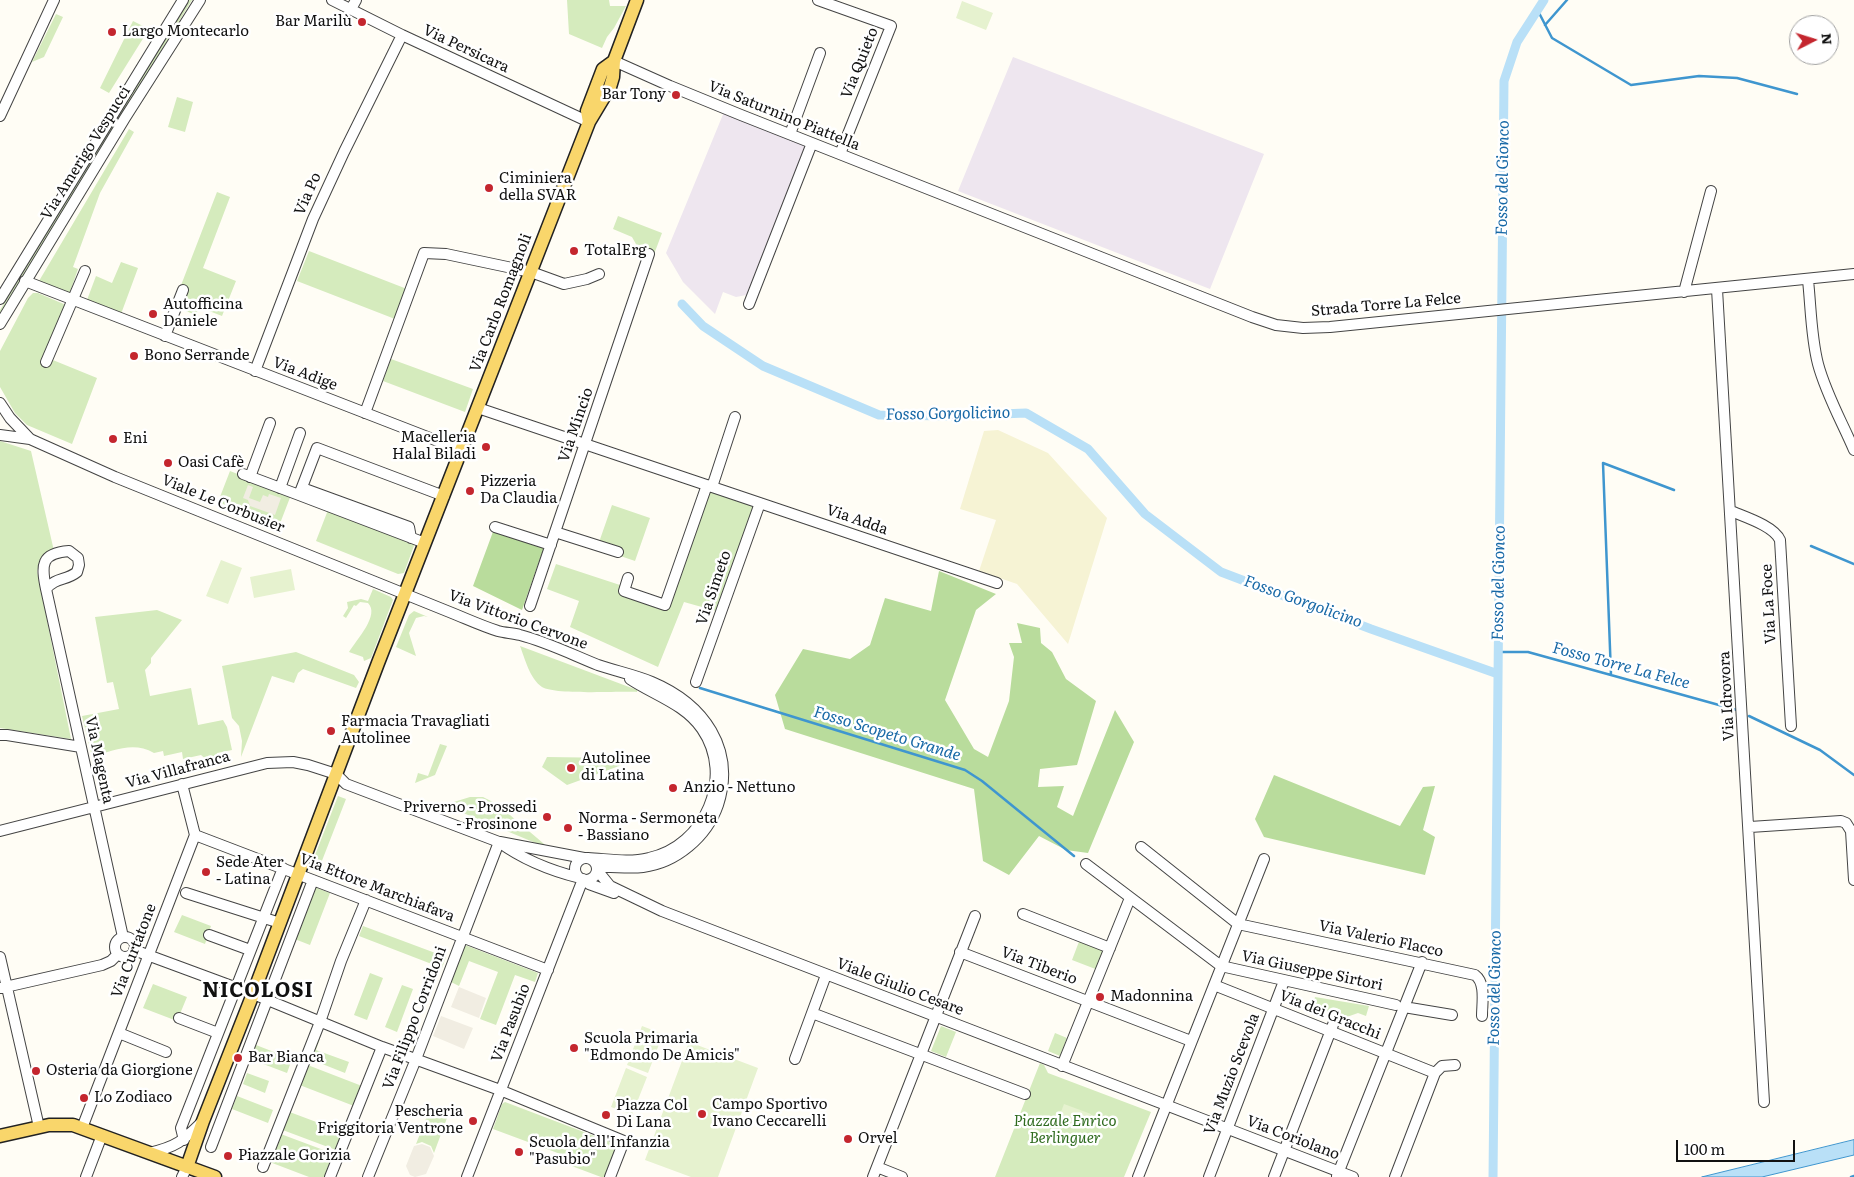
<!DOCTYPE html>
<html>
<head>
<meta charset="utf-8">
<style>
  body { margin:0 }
  #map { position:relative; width:1854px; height:1177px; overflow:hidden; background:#fffdf5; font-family:Literata,serif }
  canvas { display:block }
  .north { position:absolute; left:1789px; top:15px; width:50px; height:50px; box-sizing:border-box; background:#fff; border:1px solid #a0a0a0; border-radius:50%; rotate:85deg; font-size:14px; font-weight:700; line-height:20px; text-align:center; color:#111 }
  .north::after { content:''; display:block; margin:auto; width:18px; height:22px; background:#c4262e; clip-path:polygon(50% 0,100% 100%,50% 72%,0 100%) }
  .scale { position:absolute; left:1676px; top:1140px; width:119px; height:22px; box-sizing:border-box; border:2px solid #111; border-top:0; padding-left:6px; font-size:15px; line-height:18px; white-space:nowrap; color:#111; -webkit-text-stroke:4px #fff; paint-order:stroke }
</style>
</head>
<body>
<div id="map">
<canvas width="1854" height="1177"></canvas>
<div class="north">N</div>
<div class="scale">100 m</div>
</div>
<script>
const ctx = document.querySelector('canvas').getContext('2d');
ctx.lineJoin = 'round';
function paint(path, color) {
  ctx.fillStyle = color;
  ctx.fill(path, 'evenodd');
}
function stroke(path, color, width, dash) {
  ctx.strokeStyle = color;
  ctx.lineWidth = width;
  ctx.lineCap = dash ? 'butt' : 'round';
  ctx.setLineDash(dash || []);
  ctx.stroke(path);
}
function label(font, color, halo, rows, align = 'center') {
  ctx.font = font + ' Literata,serif';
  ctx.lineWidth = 5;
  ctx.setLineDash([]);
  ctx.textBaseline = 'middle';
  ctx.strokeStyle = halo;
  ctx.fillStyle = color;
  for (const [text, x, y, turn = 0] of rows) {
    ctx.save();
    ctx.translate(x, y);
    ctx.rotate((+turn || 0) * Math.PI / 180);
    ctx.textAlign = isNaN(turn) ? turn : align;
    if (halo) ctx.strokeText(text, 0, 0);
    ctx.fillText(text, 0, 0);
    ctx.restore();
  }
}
paint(new Path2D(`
  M1013,57L1264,154L1210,289L958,191Z
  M724,112L815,149L757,293L736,297L723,292L715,314L683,282L666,253Z`), '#eee6ef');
paint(new Path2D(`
  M998,430L1048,453L1107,518L1068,644L1017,584L979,571L996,520L960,509L984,431Z`), '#f6f3d4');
paint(new Path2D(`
  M188,0H192L0,316V310Z
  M567,0H609L610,6H626L614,28L607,37L602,48L569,34Z
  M56,14L63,17L44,57L32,62Z
  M133,21L149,29L109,93L100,88Z
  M177,97L193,102L185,132L168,127Z
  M129,129L134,132L100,193L73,267L78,269L69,295L39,281Z
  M217,192L230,197L203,268L236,281L222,316L199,307L196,315L173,306Z
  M618,216L662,233L653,257L641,253L632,237L613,229Z
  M309,251L407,289L395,319L297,281Z
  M121,262L138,268L121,314L87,300L96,276L112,283Z
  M33,293H38L66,305L43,356L97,378L72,444L27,425L15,413L0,387V351L28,298Z
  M391,359L473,389L465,412L383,381Z
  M0,441L31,451L54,551L42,558L37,571L71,739L0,728Z
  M230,471L291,495L279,526L254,516L251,512L248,511L244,512L218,502Z
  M709,488L755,503L716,611L684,602L658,667L570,627L579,601L547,589L556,564L623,586L668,609Z
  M612,505L650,518L635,561L597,548Z
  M328,510L415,543L404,573L398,574L316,541Z
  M373,589L391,597L393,600L371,658L364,661L363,657L349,652C357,639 380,615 368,603L360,602L356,606L354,605L346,618L343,616L348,608L347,602L361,599L368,601Z
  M157,610L182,620L151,658V663L145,670L150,696L191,688L198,725L223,720L227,727L232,750L217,753L218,759L208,761L201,755L183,759L182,752L164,756L163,751L154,753C133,741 113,751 92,757L82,716L119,709L113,682L107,683L95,617Z
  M414,611L428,617L424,616L416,618L409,633L416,656L396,647L409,615Z
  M520,646L637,690V692C618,691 555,695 542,687C530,679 525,659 520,646Z
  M296,652L354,675L359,682L356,688L303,669L298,673L294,683L272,676L241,757L242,741L239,726L232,718L222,666Z
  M440,744L447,746L435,775L415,783L418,773L428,776Z
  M547,757L619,758L622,765L567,785L542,767Z
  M338,796L346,799L318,871L310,868Z
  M470,797H483L497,804L550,849L444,805Z
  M312,886L330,893L310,945L292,938Z
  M182,915L211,926L205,944L174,932Z
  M363,926L446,957L442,968L359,936Z
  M1080,939L1106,949L1098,970L1072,960Z
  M465,945L538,973L535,982L515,975L496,1025L480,1019L498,972L469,961L459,986L451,982Z
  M370,973L383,978L367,1020L354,1015Z
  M153,984L187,997L177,1021L143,1008Z
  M402,985L413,989L397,1032L385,1027Z
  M1315,997L1369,1006L1366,1016L1358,1013L1344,1018L1312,1006Z
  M941,1026L956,1032L946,1057L931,1051Z
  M1055,1033L1067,1038L1060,1056L1048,1051Z
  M316,1036L320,1038L316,1050L349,1062L345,1073L307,1058Z
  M256,1045L292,1059L287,1073L250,1059Z
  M1040,1063L1044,1065L1048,1073L1151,1112L1124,1177H995Z
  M305,1064L362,1086L354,1106L297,1084Z
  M247,1073L269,1081L265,1093L243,1084Z
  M237,1096L273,1110L268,1123L232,1109Z
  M505,1102L618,1145L605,1177H601L561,1162L563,1155L493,1129L502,1104Z
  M287,1111L343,1132L336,1150L280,1129Z
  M429,1111L447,1118L434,1153L431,1146L422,1142L416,1144Z
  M278,1133L337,1155L329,1177H309L267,1161Z`), '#d5ebbd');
paint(new Path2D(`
  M494,529L544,547L522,610L473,586Z
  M939,571L996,594L976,610L945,700L974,749L988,757L1009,701L1014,657L1009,643H1022L1017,623L1040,628L1041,643L1052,652L1066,679L1096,701L1077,765L1040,769L1038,787L1064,786L1057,807L1073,816L1115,710L1134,742L1088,853L1066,850L1039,836L1009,875L983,861L974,789L785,729L775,695L803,649L850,659L870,645L885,598L931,611Z
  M1274,775L1400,826L1423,787L1435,786L1423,830L1435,837L1425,875L1264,837L1255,819Z`), '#b9dc9c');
paint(new Path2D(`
  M962,1L993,13L986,30L956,18Z
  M221,560L242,568L228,604L206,596Z
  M291,569L295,590L254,598L250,577Z
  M642,1026L663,1034L648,1073L627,1065Z
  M689,1042L758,1068L718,1177H691L645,1160Z
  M626,1068L647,1077L632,1115L611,1107Z
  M1064,1104L1091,1114L1085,1128L1059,1117Z`), '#e6f2cf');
paint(new Path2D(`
  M248,485L253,487L249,498L260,502L263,495L268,497L269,494L281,498L275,515L250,506L248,500L243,498Z
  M459,987L486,998L479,1018L451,1007Z
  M441,1016L473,1028L464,1049L433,1036Z
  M422,1144L430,1147L434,1156L426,1174L415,1177L410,1175L406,1166L414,1146Z`), '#f1ede2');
const water = new Path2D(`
  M1854,1140V1155L1762,1177H1702Z`);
paint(water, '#b9e0f7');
stroke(water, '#3f96cf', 1);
stroke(new Path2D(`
  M1537,9L1552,38L1631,85L1699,76L1737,78L1797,94
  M1545,25L1567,0
  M1811,546L1854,564
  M1498,652H1528L1737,710
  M1611,675L1603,463L1674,490
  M700,688L965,770L982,781L1074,856
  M1749,716L1820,750L1854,775
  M1851,1177L1854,1176`), '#3f96cf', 2.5);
stroke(new Path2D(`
  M682,304L703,326L763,366L879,415L951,416L1026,413L1088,449L1145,514L1221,572L1371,629L1498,674
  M1493,1177L1504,81L1517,42L1544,0`), '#b9e0f7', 9);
const minor = new Path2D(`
  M332,0L402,35L589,122
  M818,0L891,26L840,154
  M351,9L356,0
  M614,61L670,86L741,115L1252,317L1276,325L1303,328L1330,327L1854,274
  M0,116L54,0
  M790,134L820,53
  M1808,280C1811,308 1811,337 1818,364C1826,394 1842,422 1854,450
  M25,281L461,450
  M1717,289L1764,1102
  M1684,292L1711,191
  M0,299L183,0
  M749,304L812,143
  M0,324L125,118L200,0
  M165,336L183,290
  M46,362L85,271
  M255,371L313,219L344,152L402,35
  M0,403L10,418L30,439
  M478,408L997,583
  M365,413L424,253L446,254L531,272L564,284L587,279L599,274
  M0,435L30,439L115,477L452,613C467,619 482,626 498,631C505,633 513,633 520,635C547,642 573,655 598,665C616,671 635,675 652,682C704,704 736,749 718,805C707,837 676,863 643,867C628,869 612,866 597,867
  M243,474L299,495
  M250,477L270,423
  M712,487L735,417
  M280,488L300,433
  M302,488L409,527L411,538
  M1731,511C1745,517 1774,526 1780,540L1791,726
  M495,527L551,545
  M555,532L618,552
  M425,543L299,495L317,448L444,496
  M69,551L78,558L79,565L77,572C66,581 56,577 46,589C41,565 41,553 69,551Z
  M628,578L624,591L665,605L707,485
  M46,589L123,937
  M530,606L649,254
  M696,682L760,503
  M0,735H7L81,747
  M1750,827L1841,821L1846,823L1851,831L1854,880
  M0,831L267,763L293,762L308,765L336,774L346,784L499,842C522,859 552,871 580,878
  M195,835L548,970
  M500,842L584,858
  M1141,847L1238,924L1475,975C1486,983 1482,1003 1482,1016
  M588,858C608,859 629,863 649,858C705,846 735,777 702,729C685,704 654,695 630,679
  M575 869a11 11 0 1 1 22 0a11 11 0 1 1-22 0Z
  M1086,864L1221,966L1396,1005
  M597,870L610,886L662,911L1353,1177
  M586,880L589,884L614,893
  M186,893L280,923
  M1023,914L1110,948
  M209,935L250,950
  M115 947a10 10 0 1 1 20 0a10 10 0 1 1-20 0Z
  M134,950L253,994L382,1047L500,1090L624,1141L610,1177
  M960,952L1191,1041
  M0,957L39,1127
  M1214,985L1435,1073
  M1,988L102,965L111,961L118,954
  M1404,1007L1452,1015
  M812,1013L1025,1094
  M179,1018L218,1033
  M119,1033L166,1052
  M795,1059L826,975
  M1062,1066L1130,898
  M82,1128L195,835L182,784
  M184,1140L181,1128L283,868
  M211,1147L313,880
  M149,1153C176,1147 183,1141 202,1122
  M263,1167L320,1022L341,961L366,900
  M877,1167L902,1177
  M1337,1176L1422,962
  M86,1177L102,1135
  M182,1177L187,1167
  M330,1177L382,1047
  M368,1177L416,1059L499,842
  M467,1177L583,879
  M873,1177L975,916
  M1138,1177L1264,859
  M1209,1177L1284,981
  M1274,1177L1336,1017
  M1395,1177L1435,1073L1442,1066L1455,1065`);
const major = new Path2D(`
  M589,122L587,111L603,69L614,61
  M0,1136L49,1125H73L215,1177
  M187,1167L203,1121L253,994L378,663L589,122L610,87L613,77L614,61L637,0`);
stroke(minor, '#444', 12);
stroke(major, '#222', 15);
stroke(minor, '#fff', 10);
stroke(major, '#f9d66b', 12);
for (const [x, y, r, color] of [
  [362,22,5,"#c4262e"],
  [112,32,5,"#c4262e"],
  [676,95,5,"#c4262e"],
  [489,188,5,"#c4262e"],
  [574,251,5,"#c4262e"],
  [153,314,5,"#c4262e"],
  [134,356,5,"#c4262e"],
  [113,439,5,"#c4262e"],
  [486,447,5,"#c4262e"],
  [168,463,5,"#c4262e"],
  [470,491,5,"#c4262e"],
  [331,731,5,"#c4262e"],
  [571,768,5,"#c4262e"],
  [673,788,5,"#c4262e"],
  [547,817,5,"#c4262e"],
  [568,828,5,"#c4262e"],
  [206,872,5,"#c4262e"],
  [1100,997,5,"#c4262e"],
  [574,1048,5,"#c4262e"],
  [238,1058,5,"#c4262e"],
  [36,1071,5,"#c4262e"],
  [84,1098,5,"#c4262e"],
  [702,1114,5,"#c4262e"],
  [606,1115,5,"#c4262e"],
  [473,1121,5,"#c4262e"],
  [848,1139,5,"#c4262e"],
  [519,1152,5,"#c4262e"],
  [228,1156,5,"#c4262e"]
]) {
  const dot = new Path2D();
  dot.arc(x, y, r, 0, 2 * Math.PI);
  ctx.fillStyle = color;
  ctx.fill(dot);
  stroke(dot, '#fff', 2);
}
label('15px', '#111', '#fff', [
  ["Bar Marilù",352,22,"right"],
  ["Largo Montecarlo",122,32],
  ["Bar Tony",666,95,"right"],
  ["Ciminiera",499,179],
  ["della SVAR",499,196],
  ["TotalErg",584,251],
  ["Autofficina",163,305],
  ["Daniele",163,322],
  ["Bono Serrande",144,356],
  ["Macelleria",476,438,"right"],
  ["Halal Biladi",476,455,"right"],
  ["Eni",123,439],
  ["Oasi Cafè",178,463],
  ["Pizzeria",480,482],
  ["Da Claudia",480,499],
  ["Farmacia Travagliati",341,722],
  ["Autolinee",341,739],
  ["Autolinee",581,759],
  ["di Latina",581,776],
  ["Anzio - Nettuno",683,788],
  ["Priverno - Prossedi",537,808,"right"],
  ["- Frosinone",537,825,"right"],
  ["Norma - Sermoneta",578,819],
  ["- Bassiano",578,836],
  ["Sede Ater",216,863],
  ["- Latina",216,880],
  ["Madonnina",1110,997],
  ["Scuola Primaria",584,1039],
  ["\"Edmondo De Amicis\"",584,1056],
  ["Bar Bianca",248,1058],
  ["Osteria da Giorgione",46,1071],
  ["Lo Zodiaco",94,1098],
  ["Campo Sportivo",712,1105],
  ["Ivano Ceccarelli",712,1122],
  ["Piazza Col",616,1106],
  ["Di Lana",616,1123],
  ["Pescheria",463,1112,"right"],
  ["Friggitoria Ventrone",463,1129,"right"],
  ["Orvel",858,1139],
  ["Scuola dell'Infanzia",529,1143],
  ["\"Pasubio\"",529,1160],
  ["Piazzale Gorizia",238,1156]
], 'left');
label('15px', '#111', '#fff', [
  ["Via Persicara",466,49,25],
  ["Via Quieto",860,63,-68],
  ["Via Saturnino Piattella",784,116,22],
  ["Via Amerigo Vespucci",86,153,-58],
  ["Via Po",308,194,-66],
  ["Via Carlo Romagnoli",501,303,-69],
  ["Strada Torre La Felce",1386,305,-5],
  ["Via Adige",305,374,21],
  ["Via Mincio",576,425,-71],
  ["Viale Le Corbusier",223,504,22],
  ["Via Adda",857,520,19],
  ["Via Simeto",714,588,-71],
  ["Via La Foce",1769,604,-93],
  ["Via Vittorio Cervone",518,620,20],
  ["Via Idrovora",1727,696,-93],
  ["Via Magenta",99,760,78],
  ["Via Villafranca",178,770,-15],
  ["Via Ettore Marchiafava",377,888,21],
  ["Via Valerio Flacco",1381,939,12],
  ["Via Curtatone",134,951,-69],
  ["Via Tiberio",1039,966,21],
  ["Via Giuseppe Sirtori",1312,971,12],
  ["Viale Giulio Cesare",900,987,21],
  ["Via dei Gracchi",1330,1015,22],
  ["Via Filippo Corridoni",415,1018,-69],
  ["Via Pasubio",511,1023,-69],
  ["Via Muzio Scevola",1232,1074,-69],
  ["Via Coriolano",1293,1138,21]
]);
label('italic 15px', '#2f6b1f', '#fff', [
  ["Piazzale Enrico",1065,1122],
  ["Berlinguer",1065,1139]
]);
label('italic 16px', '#1768a6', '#fff', [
  ["Fosso del Gionco",1503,178,-89],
  ["Fosso Gorgolicino",948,414,-1],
  ["Fosso del Gionco",1499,583,-89],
  ["Fosso Gorgolicino",1303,602,20],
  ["Fosso Torre La Felce",1621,666,15],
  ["Fosso Scopeto Grande",887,734,17],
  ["Fosso del Gionco",1495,988,-89]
]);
ctx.letterSpacing = '1px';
label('bold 20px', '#111', '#fff', [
  ["NICOLOSI",258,991]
]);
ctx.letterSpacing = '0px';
</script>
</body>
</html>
